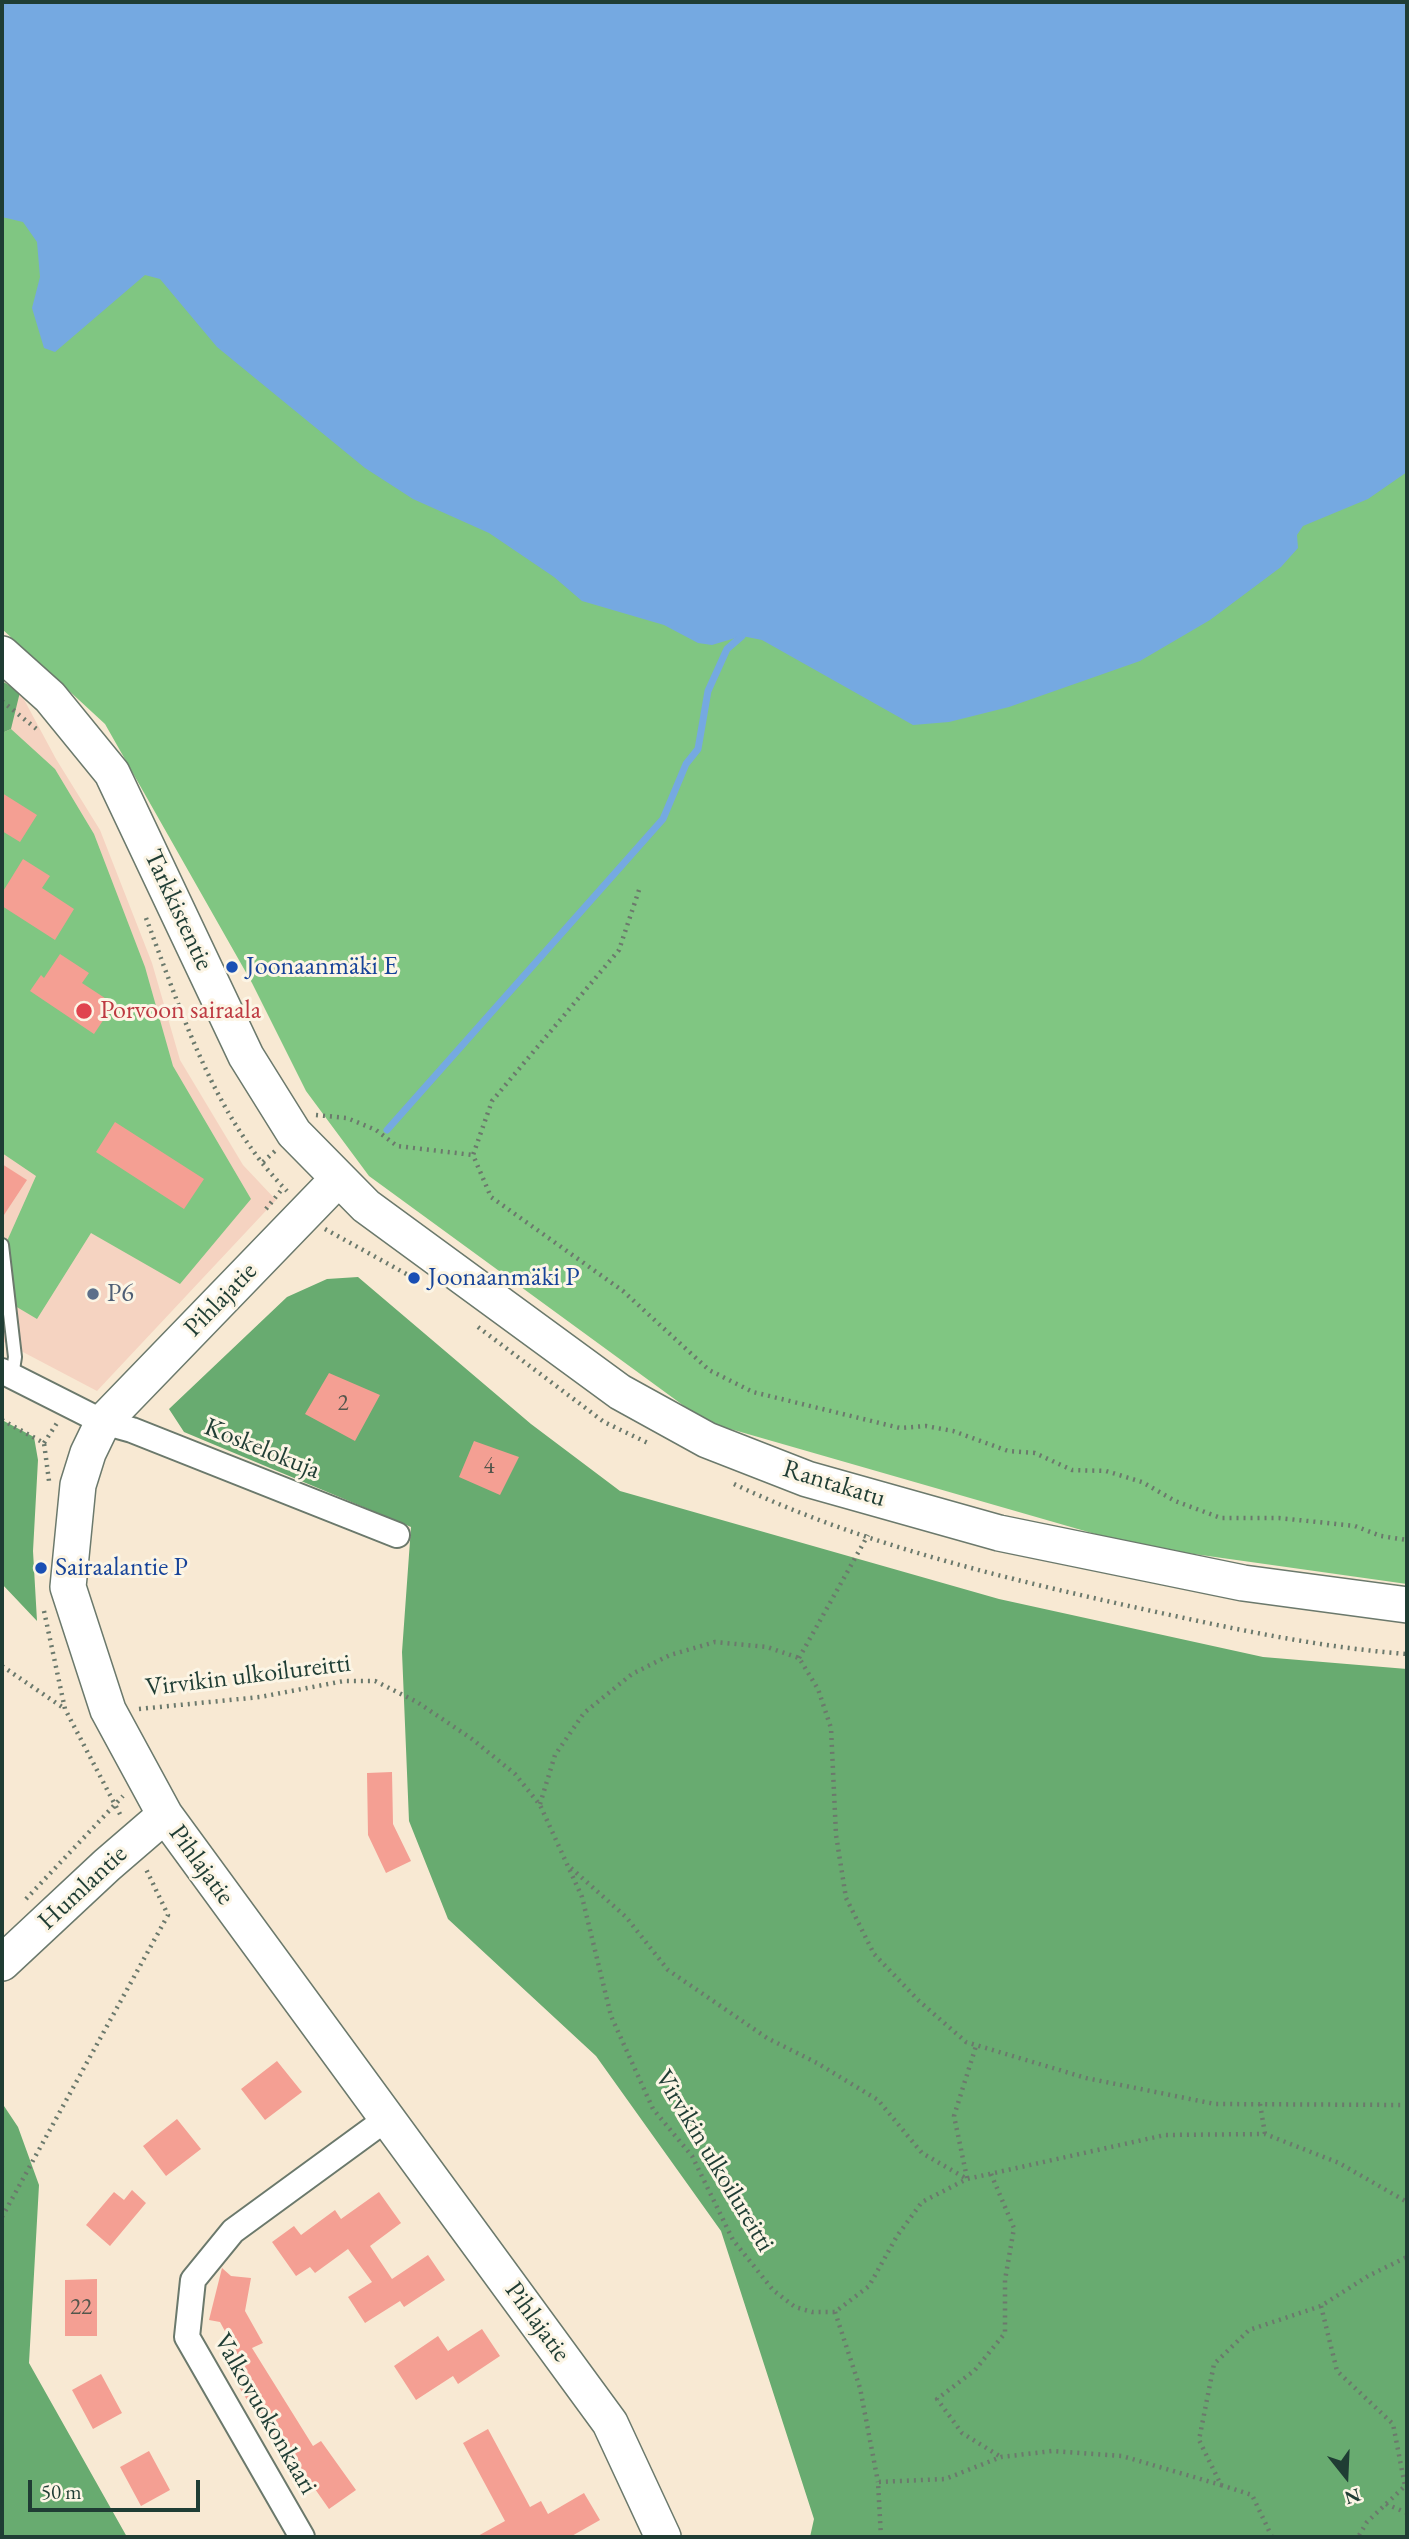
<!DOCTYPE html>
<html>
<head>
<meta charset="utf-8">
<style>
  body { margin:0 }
  #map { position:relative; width:1409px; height:2539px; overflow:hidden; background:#f8e9d3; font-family:"EB Garamond",serif }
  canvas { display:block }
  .frame { position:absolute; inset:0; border:4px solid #1f3d34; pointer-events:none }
  .north { position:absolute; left:1311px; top:2441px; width:70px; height:70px; -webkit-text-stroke:5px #fcf5e5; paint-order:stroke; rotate:162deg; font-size:19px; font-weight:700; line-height:28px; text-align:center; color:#1f3d34 }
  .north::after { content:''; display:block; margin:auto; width:24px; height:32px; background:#1f3d34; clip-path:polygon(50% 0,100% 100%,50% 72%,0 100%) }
  .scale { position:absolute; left:28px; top:2480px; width:172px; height:32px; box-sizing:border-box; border:4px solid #1f3d34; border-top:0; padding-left:9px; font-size:21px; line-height:24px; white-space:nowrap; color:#1f3d34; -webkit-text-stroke:5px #fcf5e5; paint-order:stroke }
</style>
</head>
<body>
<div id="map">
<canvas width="1409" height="2539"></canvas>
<div class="frame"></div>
<div class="north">N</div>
<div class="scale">50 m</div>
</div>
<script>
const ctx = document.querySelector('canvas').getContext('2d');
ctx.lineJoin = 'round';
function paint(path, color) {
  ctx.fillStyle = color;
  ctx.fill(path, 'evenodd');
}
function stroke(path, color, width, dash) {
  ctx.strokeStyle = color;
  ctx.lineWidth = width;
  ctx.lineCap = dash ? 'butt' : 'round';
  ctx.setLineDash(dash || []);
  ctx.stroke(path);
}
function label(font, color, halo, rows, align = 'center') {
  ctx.font = font + ' "EB Garamond",serif';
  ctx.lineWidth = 6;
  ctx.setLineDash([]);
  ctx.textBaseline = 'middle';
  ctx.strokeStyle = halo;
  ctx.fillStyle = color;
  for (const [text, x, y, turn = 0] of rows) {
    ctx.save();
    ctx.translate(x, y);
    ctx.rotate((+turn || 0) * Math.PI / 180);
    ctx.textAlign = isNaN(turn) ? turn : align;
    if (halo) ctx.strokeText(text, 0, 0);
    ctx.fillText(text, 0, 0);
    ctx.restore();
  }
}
paint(new Path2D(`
  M2,681L20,692L56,759L100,830L152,963L180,1060L243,1165L276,1200L97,1391L2,1341Z`), '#f5d3c1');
paint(new Path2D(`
  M2,2H1407V1584L1137,1546L706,1422L369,1176L306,1091L252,983L105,724L2,629Z
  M11,729L55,769L94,834L145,967L173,1066L251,1199L180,1284L91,1233L37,1319L10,1303L3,1250L36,1176L2,1153V733Z`), '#80c682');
paint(new Path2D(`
  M2,681L20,692L11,729L2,733Z
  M358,1277L531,1424L620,1491L999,1599L1263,1657L1407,1669V2537H810L814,2519L721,2231L596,2056L448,1919L409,1821L402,1652L411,1527L184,1432L169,1409L287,1297L327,1279Z
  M2,1420L34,1437L38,1460L33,1551L37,1621L2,1584Z
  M2,2103L18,2127L39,2185L29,2363L127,2537H2Z`), '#68ab70');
paint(new Path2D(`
  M2,2H1407V472L1368,499L1303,526L1297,535L1298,548L1281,567L1210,620L1140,661L1009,707L949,722L913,725L762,640L742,636L712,645L698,643L664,625L582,601L554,577L489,533L413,499L365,468L217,347L160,279L145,275L55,352L44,348L32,308L40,277L37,242L23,222L2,217Z`), '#75a9e1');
stroke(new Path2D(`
  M387,1130L663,819L686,764L698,749L708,691L727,649L742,636`), '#75a9e1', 7);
paint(new Path2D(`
  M2,793L37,815L20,842L2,831Z
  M23,859L50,876L42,888L74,909L55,940L2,906V893Z
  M60,954L89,973L82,983L114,1004L94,1034L30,991L41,975L44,978Z
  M115,1122L204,1179L184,1209L96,1152Z
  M2,1164L27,1180L2,1218Z
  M329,1373L380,1395L355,1441L305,1414Z
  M474,1441L519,1457L500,1495L459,1477Z
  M392,1772L393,1824L411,1861L386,1873L368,1835L367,1773Z
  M277,2061L302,2092L265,2120L241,2089Z
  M177,2119L201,2149L166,2176L143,2146Z
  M132,2190L146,2203L110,2246L86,2225L114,2192L124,2200Z
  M379,2192L401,2223L370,2246L392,2279L428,2255L445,2280L404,2307L400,2301L365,2323L348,2297L372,2282L348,2249L315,2273L310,2267L296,2276L272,2242L294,2226L301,2235L335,2210L341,2219Z
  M222,2268L231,2276L251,2278L245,2311L263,2343L252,2348L313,2446L321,2441L356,2490L329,2509L278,2436L272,2440L239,2387L251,2379L220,2322L209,2320Z
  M97,2279V2336H65V2280Z
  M482,2329L500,2356L458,2384L453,2376L416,2400L394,2366L438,2336L448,2351Z
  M101,2374L122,2413L93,2429L72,2390Z
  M488,2429L530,2507L541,2501L548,2514L584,2493L600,2520L570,2537H476L505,2521L463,2443Z
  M149,2451L170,2490L141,2506L120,2467Z`), '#f49f93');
const lane = new Path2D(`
  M2,1245L15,1357L12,1376`);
const street = new Path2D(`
  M2,1371L103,1422L132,1430L397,1535
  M302,2537L187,2337L193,2280L233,2231L389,2117`);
const secondary = new Path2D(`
  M2,654L50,697L112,773L246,1056L294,1133L366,1206L620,1392L707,1440L807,1479L999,1533L1243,1583L1407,1605
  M337,1180L103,1422L88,1453L78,1485L68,1587L108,1710L165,1815L610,2423L663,2537
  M2,1963L107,1865L165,1815`);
stroke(lane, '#6b796c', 16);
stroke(street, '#6b796c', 28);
stroke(secondary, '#6b796c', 38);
stroke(new Path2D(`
  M2,701L39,731
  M639,890L619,950L492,1101L473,1155L491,1197L623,1291L709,1370L753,1392L900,1428L926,1426L953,1431L1008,1451L1035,1453L1072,1470L1106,1471L1142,1482L1175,1501L1221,1518H1279L1355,1526L1381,1536L1407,1540
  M146,918C182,1013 214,1117 287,1191
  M316,1115L347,1118L376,1130L397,1146L473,1155
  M263,1162L275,1151
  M266,1209L283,1188
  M325,1229L410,1276
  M478,1327L604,1422L650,1444
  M2,1420L44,1443L49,1481
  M44,1443L57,1423
  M734,1484C858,1543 995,1576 1129,1606C1221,1626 1313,1647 1407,1654
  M44,1611L65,1709L122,1818
  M799,1658L868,1535
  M2,1666L65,1709
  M139,1709L260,1697L344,1681H375L417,1702L472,1739L515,1774L540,1805L582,1897L611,2016L653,2109L692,2156L733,2240L773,2290L795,2307L812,2312H835L869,2286L897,2236L922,2202L967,2179L1165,2135L1265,2134L1339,2163L1407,2202
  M540,1804L555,1755L584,1713L632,1674L670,1655L715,1642L767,1647L799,1658L818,1689L831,1728L836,1835L846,1898L874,1954L919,2001L966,2042L1086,2078L1215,2104L1407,2105
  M571,1868L626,1917L668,1970L767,2038L817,2063L878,2100L922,2153L967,2179
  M26,1899L123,1796
  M1260,2104L1265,2134
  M991,2174L1014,2228L1005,2280V2333L975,2370L937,2399L962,2433L1001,2457
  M967,2178L954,2116L976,2046
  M2,2217L168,1915L145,1867
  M1321,2306L1337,2371L1393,2424L1405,2486L1367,2522L1358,2537
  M835,2312L860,2388L878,2482
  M1386,2504L1407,2513
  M881,2537L878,2482L945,2479L1001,2457L1052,2451L1122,2456L1221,2485
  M1272,2537L1252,2495L1221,2485L1199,2440L1214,2364L1249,2330L1321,2306L1368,2276L1407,2257`), '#6b796c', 4.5, [2, 5]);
stroke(lane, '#fff', 12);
stroke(street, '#fff', 24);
stroke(secondary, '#fff', 35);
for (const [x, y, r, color] of [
  [232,967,7,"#1a4fb4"],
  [84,1011,9,"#e0444e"],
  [414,1278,7,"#1a4fb4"],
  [93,1294,7,"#5c6f8a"],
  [41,1568,7,"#1a4fb4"]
]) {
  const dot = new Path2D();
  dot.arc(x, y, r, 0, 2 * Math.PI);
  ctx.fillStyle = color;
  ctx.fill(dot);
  stroke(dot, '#fcf5e5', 2.5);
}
label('23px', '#54564c', null, [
  ["2",343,1404],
  ["4",489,1467],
  ["22",81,2308]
]);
label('26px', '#1f3d34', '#fcf5e5', [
  ["Tarkkistentie",178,910,65],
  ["Pihlajatie",221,1300,-46],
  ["Koskelokuja",262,1449,22],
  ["Rantakatu",834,1484,17],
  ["Virvikin ulkoilureitti",248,1676,-7],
  ["Pihlajatie",201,1865,54],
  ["Humlantie",83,1888,-43],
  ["Virvikin ulkoilureitti",714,2161,59],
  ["Pihlajatie",537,2322,54],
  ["Valkovuokonkaari",265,2414,60]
]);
label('26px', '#164399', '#fcf5e5', [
  ["Joonaanmäki E",246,967],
  ["Joonaanmäki P",428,1278],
  ["Sairaalantie P",55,1568]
], 'left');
label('26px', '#be3a42', '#fcf5e5', [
  ["Porvoon sairaala",100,1011]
], 'left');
label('26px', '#4e5e75', '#fcf5e5', [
  ["P6",107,1294]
], 'left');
</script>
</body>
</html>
